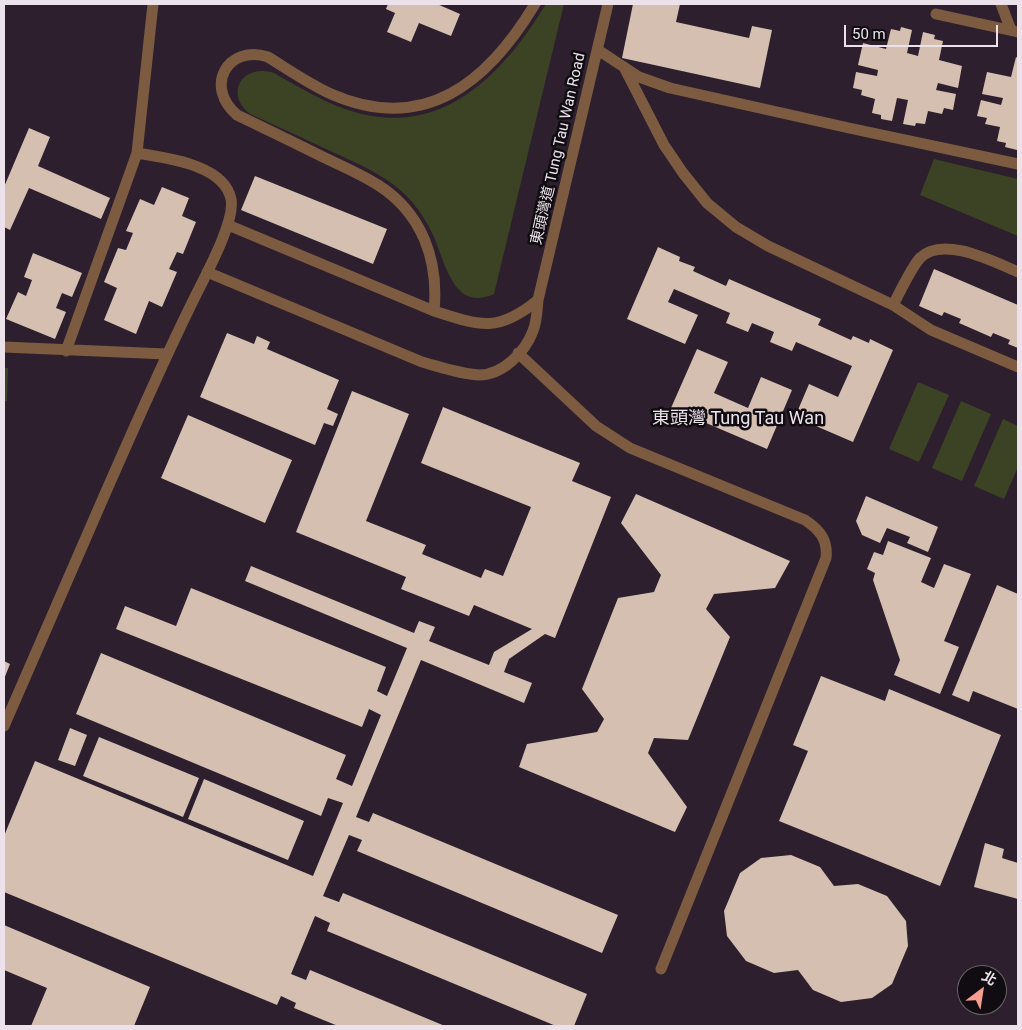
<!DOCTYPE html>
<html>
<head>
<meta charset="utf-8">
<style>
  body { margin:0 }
  #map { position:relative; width:1022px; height:1030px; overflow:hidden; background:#2d1f2d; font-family:Roboto,"Noto Sans TC",sans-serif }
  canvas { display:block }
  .frame { position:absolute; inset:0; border:5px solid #ebe2eb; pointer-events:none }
  .north { position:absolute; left:957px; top:965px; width:50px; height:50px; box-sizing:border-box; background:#110c11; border:1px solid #686268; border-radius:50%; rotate:31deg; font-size:14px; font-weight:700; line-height:20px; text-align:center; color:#ebe2eb }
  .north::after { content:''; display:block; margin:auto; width:18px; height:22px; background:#f59d8f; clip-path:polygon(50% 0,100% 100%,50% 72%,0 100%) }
  .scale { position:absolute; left:844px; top:25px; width:154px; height:22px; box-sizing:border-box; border:2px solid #ebe2eb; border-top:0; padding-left:6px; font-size:15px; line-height:18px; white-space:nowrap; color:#ebe2eb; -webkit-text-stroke:4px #110c11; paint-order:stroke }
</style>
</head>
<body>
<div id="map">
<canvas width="1022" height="1030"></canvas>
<div class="frame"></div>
<div class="north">北</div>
<div class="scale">50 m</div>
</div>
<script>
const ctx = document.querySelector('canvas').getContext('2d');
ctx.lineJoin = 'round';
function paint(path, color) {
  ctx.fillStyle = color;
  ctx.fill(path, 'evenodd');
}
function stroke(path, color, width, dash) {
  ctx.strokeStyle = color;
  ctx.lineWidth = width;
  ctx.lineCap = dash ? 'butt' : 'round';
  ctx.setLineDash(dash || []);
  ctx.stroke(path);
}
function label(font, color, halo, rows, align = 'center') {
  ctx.font = font + ' Roboto,"Noto Sans TC",sans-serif';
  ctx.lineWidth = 5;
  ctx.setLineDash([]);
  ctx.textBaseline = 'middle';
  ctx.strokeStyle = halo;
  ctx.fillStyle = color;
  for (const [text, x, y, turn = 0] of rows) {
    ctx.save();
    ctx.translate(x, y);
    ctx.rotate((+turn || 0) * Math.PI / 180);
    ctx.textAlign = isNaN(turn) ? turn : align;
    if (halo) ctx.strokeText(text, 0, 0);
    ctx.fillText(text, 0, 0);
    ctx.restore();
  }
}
paint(new Path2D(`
  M546,4H564L494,294C453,313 445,261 433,235C428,224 421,213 413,203C390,176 358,164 326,149C301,137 276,126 250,114C224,94 242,63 274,73C297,86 320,100 345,109C439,142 501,77 546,4Z
  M934,159L1018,179V236L920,195Z
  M4,368H8L7,401H4Z
  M918,382L949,395L919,462L889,449Z
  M961,401L991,414L962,481L932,468Z
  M1003,419L1018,426V467L1004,499L974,486Z`), '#3c4224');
paint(new Path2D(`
  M388,4H437L460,14L451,36L419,23L411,42L387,32L395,13L386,9Z
  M633,4H680L676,22L749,38L752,26L772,30L760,88L622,58Z
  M901,27L912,30L907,53L918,56L923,32L935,35L934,39L943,41L939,60L962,66L958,88L938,83L936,90L956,94L953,110L944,108L942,114L928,111L925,124L916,123L915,126L903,124L908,100L897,98L892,121L881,119V115L872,113L875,99L861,95L862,90L853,88L856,72L877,76L878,70L858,65L863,43L886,49L891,29L900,31Z
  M1016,57L1018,58V143L1017,150L1005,147L1006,143L997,141L1000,127L985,124L987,118L977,116L981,100L1001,105L1003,98L982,94L987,72L1011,77Z
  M29,128L50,137L38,166L110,198L101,219L29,188L10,230L4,227V187Z
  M255,176L387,229L373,264L241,210Z
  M162,187L189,198L182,216L196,222L183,254L177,252L169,269L177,272L162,307L149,301L136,334L104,320L117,288L104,282L118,248L126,250L133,233L126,231L140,199L154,205Z
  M658,247L680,257L679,261L695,267L693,271L726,286L729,279L821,319L818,325L851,340L853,336L869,343L870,339L893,350L853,442L795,417L809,384L838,397L852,366L796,342L792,351L770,342L774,332L752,323L748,332L726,323L730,313L674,289L668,302L698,315L685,344L627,319Z
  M33,253L82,273L72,297L62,293L56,308L66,312L55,339L6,319L18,292L26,296L32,280L24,277Z
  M934,269L1018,305V348L1008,344L1010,340L993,333L991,337L959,323L961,319L944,312L942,316L919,306Z
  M227,333L254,344L257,336L270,342L267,349L339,380L327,409L338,414L333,426L324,423L315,445L200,397Z
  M697,349L728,362L714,393L748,408L761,377L792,390L767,449L671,408Z
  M352,391L409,414L366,521L426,545L422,554L481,578L485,569L503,576L531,507L421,463L443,407L580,463L572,481L611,497L555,638L545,634L509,659L504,672L532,683L524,703L421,660L356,817L369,822L373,813L618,915L602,953L357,851L362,840L349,835L323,896L339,902L343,893L587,994L574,1026H556L327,931L330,923L315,916L291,974L306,980L310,970L445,1026H338L294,1008L296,1003L281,996L277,1005L4,892V836L35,761L313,876L343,803L328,798L321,816L76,714L101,653L346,755L336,779L352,786L381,715L369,709L362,727L116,629L125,606L176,626L191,588L386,667L377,691L387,696L407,648L245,581L251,566L414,633L419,621L435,627L429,641L489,665L494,652L532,629L474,605L469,616L401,589L406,577L296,532Z
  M188,415L292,460L265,523L161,478Z
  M636,494L790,561L775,588L714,594L706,609L730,637L688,740L654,738L648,753L687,807L675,832L519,767L527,744L597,732L604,719L582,689L618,598L654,592L661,575L621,523Z
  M866,496L938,527L928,552L907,543L910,537L887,528L880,543L862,535L856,521Z
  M888,541L931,558L921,582L934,588L944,564L971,574L944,641L959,647L940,694L894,675L900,660L873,580L875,573L867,569L874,552L883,555Z
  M997,585L1018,594V709L973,691L969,702L952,695Z
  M4,661L10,664L4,679Z
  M821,676L885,701L889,689L1001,735L940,886L779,821L808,751L793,745Z
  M70,728L87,735L75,766L58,760Z
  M99,737L199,778L183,817L83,776Z
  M204,779L304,821L288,860L188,819Z
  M985,843L1004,849L1002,858L1018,863V899L974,887Z
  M791,855L820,867L834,886L858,884L887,896L906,921L908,946L892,984L872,998L841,1002L813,990L798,970L774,973L746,961L727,936L724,911L740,873L761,858Z
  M4,925L150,987L134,1026H31L47,988L4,970Z`), '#d4bfb1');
stroke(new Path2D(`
  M1001,4L1011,30
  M936,14L1018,32
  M598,50L639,77L670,88L849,128L1018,164
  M624,67L664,145L683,173L707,203L736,227L768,246L893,305L931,330L1018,367
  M228,225L434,311C480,326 498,333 538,300
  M207,272L422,362C440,367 460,374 479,375C503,375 525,352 533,331C537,321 537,310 538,300L608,4
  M893,305C900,292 911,268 920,258C943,235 994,262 1018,272
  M434,311C439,260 422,213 378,185C361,174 342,166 323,157C295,143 266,129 237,115C204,87 227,44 268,57C289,70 309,84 331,94C425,135 488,82 535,4
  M4,347L166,354
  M66,351L137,153L153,4
  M518,353L596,426L630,448L805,520C820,530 828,540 826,558L661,969
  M4,726C39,646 74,566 108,487C135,426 161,366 190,307C201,283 236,223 231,199C224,164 165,158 137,153`), '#7c5b40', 11);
label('15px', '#ebe2eb', '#110c11', [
  ["東頭灣道 Tung Tau Wan Road",559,149,-77]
]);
label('18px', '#ebe2eb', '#110c11', [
  ["東頭灣 Tung Tau Wan",738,419]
]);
</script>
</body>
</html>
